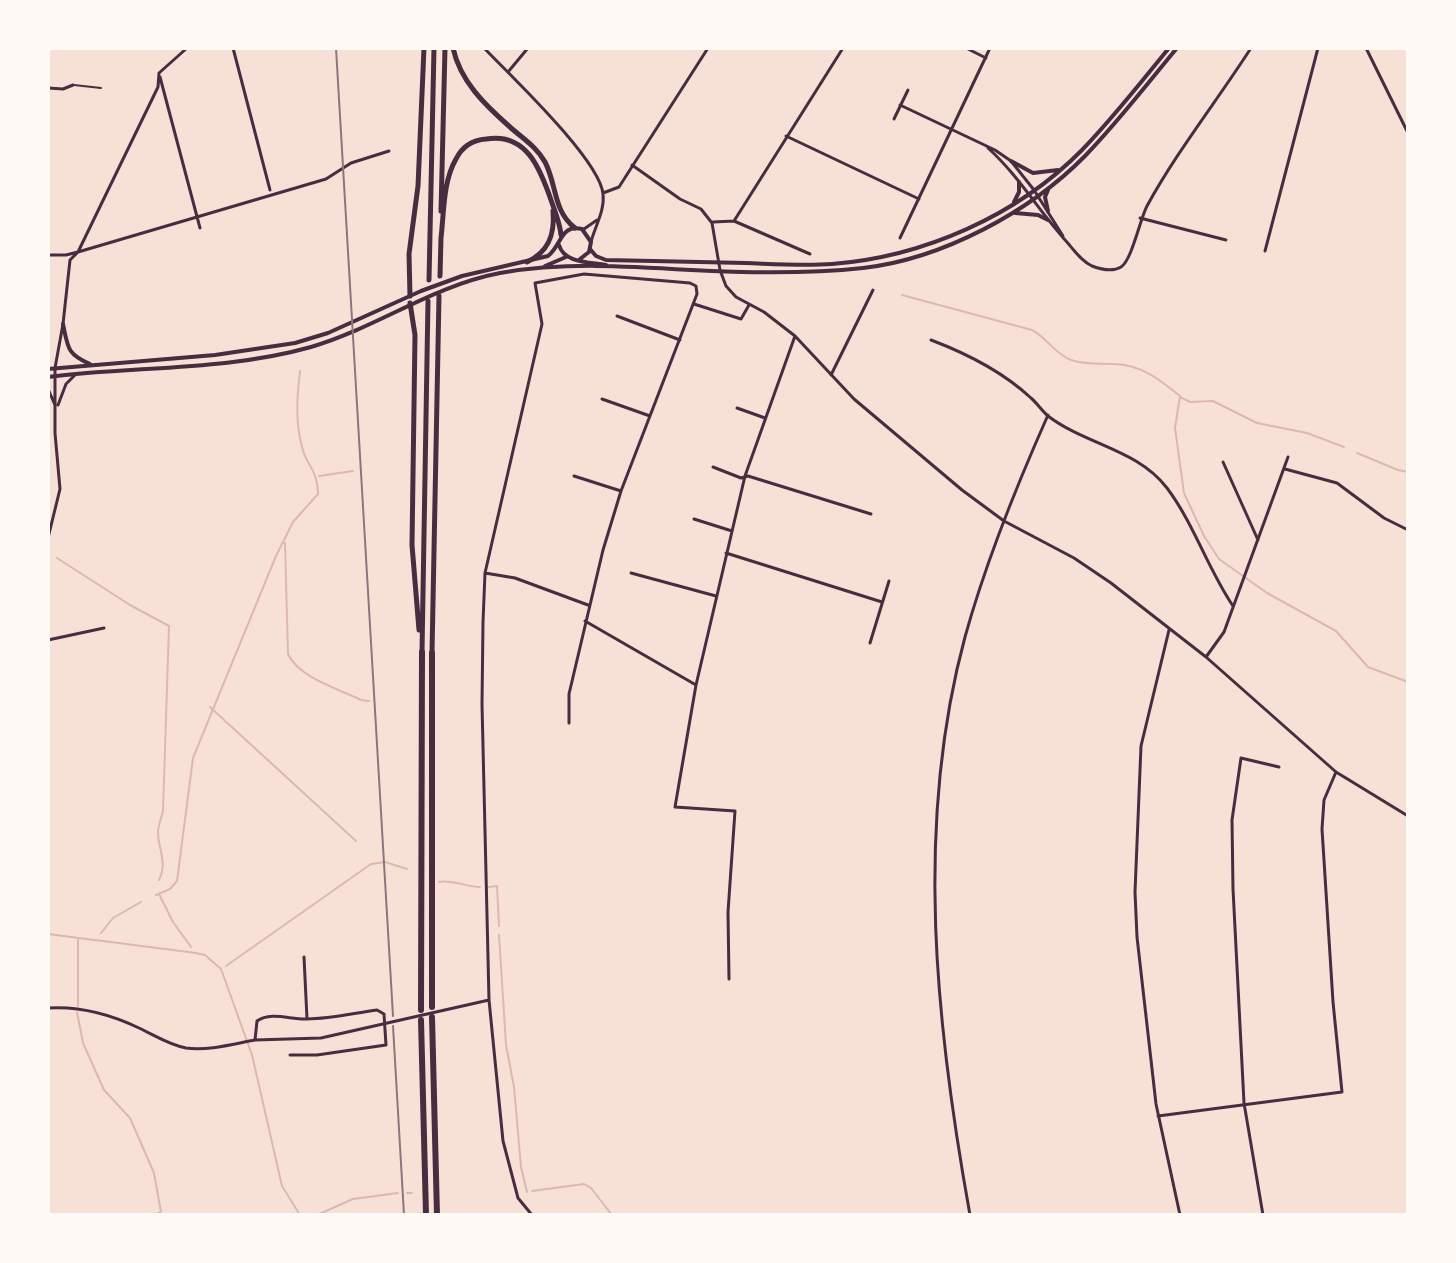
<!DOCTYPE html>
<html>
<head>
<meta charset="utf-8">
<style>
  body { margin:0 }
  #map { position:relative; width:1456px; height:1263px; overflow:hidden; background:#f7e1d7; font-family:"Titillium Web",sans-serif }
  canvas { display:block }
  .frame { position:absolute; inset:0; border:50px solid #fffaf5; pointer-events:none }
</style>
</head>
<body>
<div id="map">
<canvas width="1456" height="1263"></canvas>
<div class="frame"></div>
</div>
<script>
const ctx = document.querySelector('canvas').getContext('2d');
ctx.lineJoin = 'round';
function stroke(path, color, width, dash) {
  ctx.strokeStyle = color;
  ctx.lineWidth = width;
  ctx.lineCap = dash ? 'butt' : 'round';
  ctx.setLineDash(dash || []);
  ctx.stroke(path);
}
stroke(new Path2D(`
  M902,295L1032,330C1047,338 1054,353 1071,360C1084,365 1100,363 1114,364C1142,365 1159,379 1180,396L1175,428L1184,493L1204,536L1219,559L1267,593L1336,631L1368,667L1408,682
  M1180,397L1190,402L1213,401L1257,423L1307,433L1344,447
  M1357,453L1398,470L1408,472
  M319,476L353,471
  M285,543L288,654C299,678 339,689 361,700L369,701
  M57,558L130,605L169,626L163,811C162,817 158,825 158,832C158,850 168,862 159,880
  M210,707L356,841
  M439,882C452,879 466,887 480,887
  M489,887L497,886L499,926
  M159,894L173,922L191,947
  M156,895L170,889L177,881L193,758L276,556L293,522L318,494C317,467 307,468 302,447C295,421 297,397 300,371
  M101,933L113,918L141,902
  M48,934L94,940
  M499,935L506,1045L514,1087L521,1167L527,1192
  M95,940L196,953L205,955L221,969L252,1055L282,1186L300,1215
  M226,966L371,864L385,862L407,869
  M78,1006V938
  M77,1012L83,1043L104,1090L130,1118L154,1173L161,1212L155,1215
  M532,1191L584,1184L591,1188L612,1215
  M407,1193H412
  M317,1215L353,1199L398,1193`), '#dcb8b0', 2);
stroke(new Path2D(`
  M74,85L101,88`), '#4a2c40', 2);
stroke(new Path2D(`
  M233,48L270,190
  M484,48C510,75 600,160 603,194C605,211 595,226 591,242
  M966,48L986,58
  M1366,48L1408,133
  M508,72L528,48
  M160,77L200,228
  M48,88L63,89L73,85
  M900,105L995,150L1011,161L1034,190L1063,236
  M894,119L908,90
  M786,136L919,199
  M988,148C1018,175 1039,211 1066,241C1074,250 1081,261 1092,266C1100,269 1113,272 1121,267C1132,260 1140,219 1147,206C1177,151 1217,101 1251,48
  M632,165L680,199L701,209L712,223L720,270L726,286L736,297L764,312L795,336L854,399L962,490L1004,521L1074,558L1111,583L1206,657L1336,772L1408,816
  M603,193L619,187L708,48
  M1140,218L1226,240
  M734,221L843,48
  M713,222L734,221L810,254
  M584,229L597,220
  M900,238L990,48
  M1265,251L1318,48
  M48,255H66L78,252L326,179L351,163L389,151
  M694,304L741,319L749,305
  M617,316L680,340
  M931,340C968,354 1002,371 1031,398C1037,403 1042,411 1048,416C1086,445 1137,449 1167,488C1194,524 1208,569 1233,606
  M831,375L873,290
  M48,389L55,405
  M602,399L650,416
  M58,405L66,384L75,375
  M737,408L765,418
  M1223,462L1258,540
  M713,467L741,478L748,476L871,514
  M1285,469L1337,483L1384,518L1408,530
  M574,476L621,491
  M694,519L732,531
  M48,538L60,489L55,433V368L63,324L70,260L78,252L158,87L159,73L187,48
  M726,553L882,602
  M485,573L515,578L588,605
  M631,573L716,596
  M585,621L696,685
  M1169,630L1141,746L1135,892L1137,937L1156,1104L1180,1215
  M48,640L104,628
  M870,643L889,581
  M1206,657L1224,632L1288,457
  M304,957L307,1019
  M729,979L728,912L735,811L675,807L696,685L745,476L795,336
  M48,1008C80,1006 110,1014 139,1028C154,1035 169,1045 186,1048C208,1051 233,1044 255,1040L257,1021C271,1011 291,1020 307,1019C330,1019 355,1013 377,1010L384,1014L386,1045L317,1055H290
  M255,1040L321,1038L489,1000
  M1158,1116L1342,1092L1333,1002L1322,829L1324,800L1336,772
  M532,1215L518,1198L503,1141L489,1000L482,704L483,622L485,573L542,324L535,283L584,274L690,283L696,286L697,294L621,491L603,550L569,694V723
  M970,1215C936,1027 914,825 965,637C986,561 1016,487 1048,415
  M1263,1215L1244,1103L1233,889L1232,820L1241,758L1279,767`), '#4a2c40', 3);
stroke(new Path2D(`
  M1011,161L1033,173L1058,170
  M1014,202L1019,192V182
  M1048,211L1045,197L1048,190
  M1015,213L1038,215L1048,220
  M559,245C564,263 589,262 606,265
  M590,249L596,256L606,260C653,261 699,262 746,263C774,264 803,266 832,264C923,257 1017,216 1082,150C1113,118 1141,82 1169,48
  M545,266L566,257
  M63,324C68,348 67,354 90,364
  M48,369L215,355L295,343L328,333L421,291L462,276L548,256C562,245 560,224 582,229L591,242L589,252L580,259
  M48,377C135,366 226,371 311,347C376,328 432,286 500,273C562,262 628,266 691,270C747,273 807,274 863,268C942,259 1030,212 1085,156C1118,122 1147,84 1177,48`), '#4a2c40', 4);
stroke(new Path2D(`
  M453,48C460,81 485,105 510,127C522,138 537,147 545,162C557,185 553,211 575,228
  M441,211L445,48
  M441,238C444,213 443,181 456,159C462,147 473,140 486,139C526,132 540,168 551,200C555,212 560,223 561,235
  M527,262C549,252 555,234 553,211
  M440,276L441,237
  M429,280L434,48
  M410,296L409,254L418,186L424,48
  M410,303L415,335L412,545L419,630
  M422,652L428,301
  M432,653L439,296`), '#4a2c40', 5);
stroke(new Path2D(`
  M432,1007V653
  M421,1010L422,652
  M432,1017L437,1215
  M421,1020L426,1215`), '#4a2c40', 6);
stroke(new Path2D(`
  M336,48L393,1016
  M393,1026L404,1215`), '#8f747c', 2);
</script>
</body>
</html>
